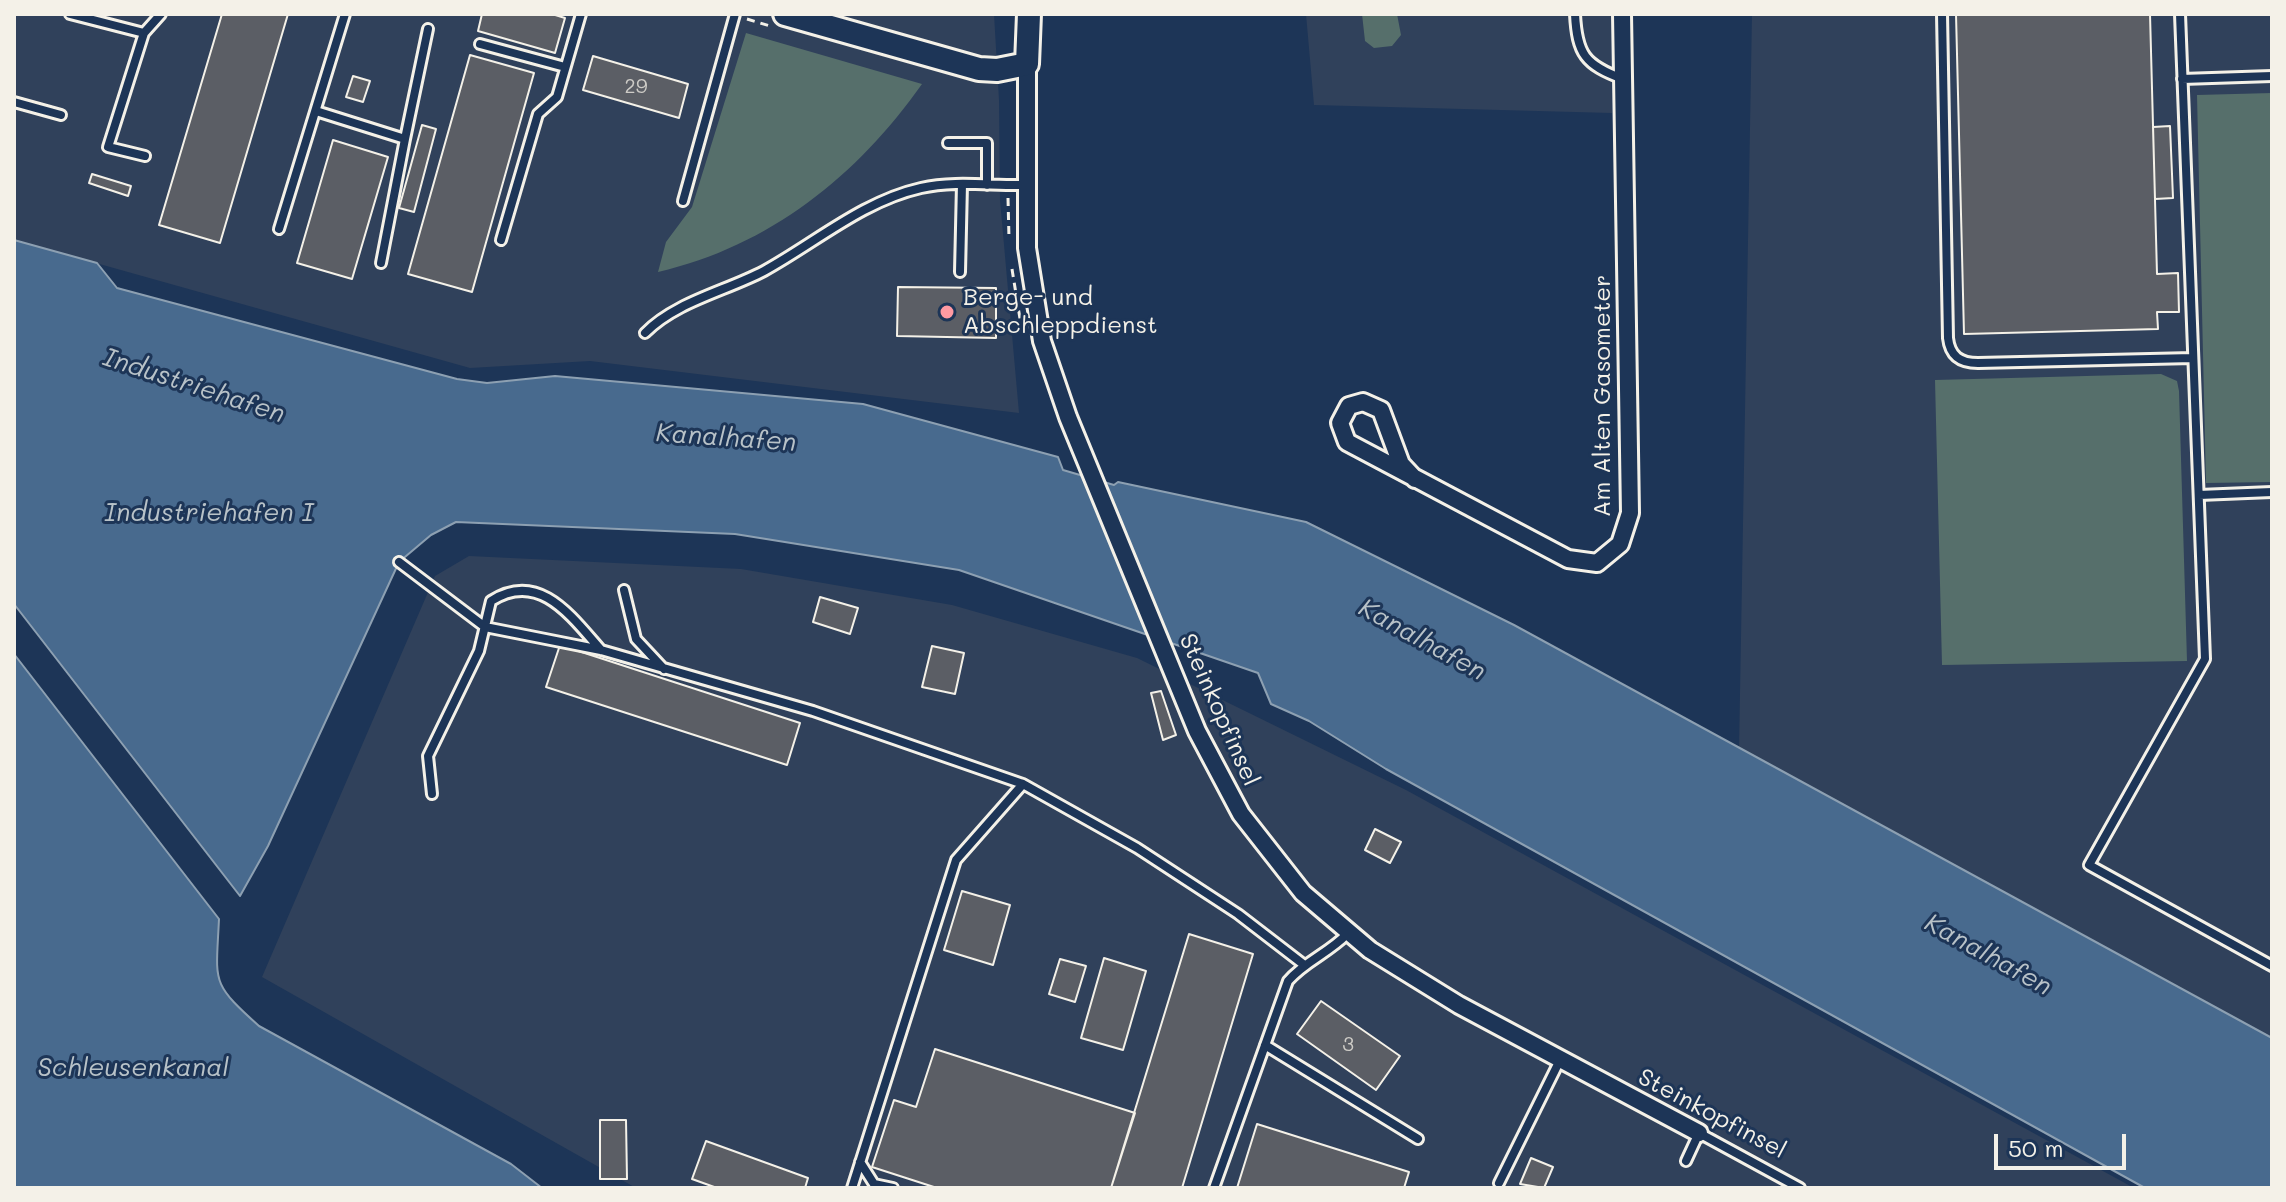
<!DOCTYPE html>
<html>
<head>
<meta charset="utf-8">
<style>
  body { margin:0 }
  #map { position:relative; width:2286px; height:1202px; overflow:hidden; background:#1d3557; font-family:Mali,sans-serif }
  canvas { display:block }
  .frame { position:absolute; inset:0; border:16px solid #f4f1e8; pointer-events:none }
  .scale { position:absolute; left:1994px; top:1134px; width:132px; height:36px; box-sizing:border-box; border:4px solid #f4f1e8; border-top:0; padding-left:10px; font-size:24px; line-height:28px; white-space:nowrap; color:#f4f1e8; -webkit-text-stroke:6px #1d3557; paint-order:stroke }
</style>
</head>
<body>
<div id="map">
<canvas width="2286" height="1202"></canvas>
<div class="frame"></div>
<div class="scale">50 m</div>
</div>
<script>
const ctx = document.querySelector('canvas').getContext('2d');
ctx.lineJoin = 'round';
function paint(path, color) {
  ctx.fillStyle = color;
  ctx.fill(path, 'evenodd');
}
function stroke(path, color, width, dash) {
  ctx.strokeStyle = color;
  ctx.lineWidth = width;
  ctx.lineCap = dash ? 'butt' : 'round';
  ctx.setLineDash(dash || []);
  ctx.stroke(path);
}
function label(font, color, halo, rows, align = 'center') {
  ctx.font = font + ' Mali,sans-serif';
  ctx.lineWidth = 6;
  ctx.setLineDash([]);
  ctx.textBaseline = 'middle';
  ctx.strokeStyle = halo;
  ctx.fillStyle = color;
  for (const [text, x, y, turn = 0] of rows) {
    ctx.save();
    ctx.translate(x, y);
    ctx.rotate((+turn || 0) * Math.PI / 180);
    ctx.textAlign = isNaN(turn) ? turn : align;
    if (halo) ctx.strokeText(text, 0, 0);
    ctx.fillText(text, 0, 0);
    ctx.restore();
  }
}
paint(new Path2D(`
  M14,14H994L999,100L1000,200L1019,413L590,361L470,368L14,240Z
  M1306,14H1611L1612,113L1314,105Z
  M1752,14H2272V1038L1739,750Z
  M469,556L741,569L952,605L1137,658L1406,790L2134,1188H636L262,977L435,576Z`), '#30415b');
paint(new Path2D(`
  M1362,14H1397L1401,35L1392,46L1374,48L1365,41Z
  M746,33L922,84C857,176 770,246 658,272L666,242L692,207Z
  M2272,93V482L2206,483L2197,95Z
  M2161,374L2177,381L2179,391L2187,661L1942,665L1935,380Z`), '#566f6b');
const water = new Path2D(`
  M14,240L97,263L117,288L457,379L487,383L555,376L863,404L1058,457L1063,470L1114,485L1118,482L1306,522L1514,625L2272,1038V1188H2145L1386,769L1309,721L1271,704L1258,673L959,570L735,534L456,522L431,535L399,562L268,846L240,896L14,604Z
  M14,654L219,919C216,983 210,982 259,1026L511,1164L542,1188H14Z`);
paint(water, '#486a8e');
stroke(water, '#8da0b2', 2);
const building = new Path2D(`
  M222,14H288L220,243L159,225Z
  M482,14H552L565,18L555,53L478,31Z
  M1956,14H2150L2157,274L2178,273L2179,312H2157L2158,329L1964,334Z
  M470,55L534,73L472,292L408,274Z
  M593,56L688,84L679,118L583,90Z
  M353,76L370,81L363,102L346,97Z
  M422,125L436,129L414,212L399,208Z
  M2170,126L2173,198L2155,199L2153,127Z
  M333,140L388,157L352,279L297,263Z
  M92,174L131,186L128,196L89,183Z
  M898,287L996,288V338L897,336Z
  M820,597L858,608L850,634L813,622Z
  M560,645L800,723L787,765L546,687Z
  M932,646L964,653L955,694L922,687Z
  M1161,691L1176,735L1163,740L1151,693Z
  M1375,829L1401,842L1390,863L1365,850Z
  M962,891L1010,905L993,965L944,950Z
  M1189,934L1253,954L1182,1188H1111Z
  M1104,958L1146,971L1123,1050L1081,1038Z
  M1060,959L1086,966L1075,1002L1049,994Z
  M1321,1001L1400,1056L1376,1090L1297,1034Z
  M935,1049L1135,1113L1111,1188H937L872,1167L894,1100L916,1107Z
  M600,1120H626L627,1179H600Z
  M1257,1124L1409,1172L1404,1188H1237Z
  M706,1141L808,1178L805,1188H717L692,1179Z
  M1531,1158L1553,1167L1544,1188L1520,1184Z`);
paint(building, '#5b5e65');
stroke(building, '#f4f1e8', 2);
const lane = new Path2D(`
  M70,14L144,33L161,14
  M1575,14C1577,54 1585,65 1623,79
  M1942,14L1948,338C1950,356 1960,363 1978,363L2193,358
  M2180,14L2205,659L2089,865L2272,966
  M144,33L108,147L145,156
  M480,44L565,67
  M2182,79L2272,76
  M14,102L61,115
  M316,111L405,139L381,263
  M405,139L428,29
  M948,143H987V185
  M683,201L735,14
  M279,229L345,14
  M501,240L538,114L557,97L581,14
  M960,272L962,184
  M645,333C675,302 726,291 764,271C815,243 863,201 921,188C955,180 991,186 1026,185
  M2199,495L2272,492
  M399,562L485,627L601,650L813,711L1023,784L1137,848L1238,914L1303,964
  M624,590L636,639L664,669
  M432,794L428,756L479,651L491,601C539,570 571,616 601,650
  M1265,1045L1418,1139
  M1686,1161L1699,1133L1800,1188
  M860,1162L874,1184L893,1188
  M1499,1183L1560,1060
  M852,1188L956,860L1023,784
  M1214,1188L1288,981C1305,961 1329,953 1347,934`);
const street = new Path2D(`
  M1027,64V248L1042,341L1068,417L1197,731L1241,814L1303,893L1370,950L1459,1005L1699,1133
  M1415,479L1401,464L1381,410L1363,402L1349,406L1340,423L1347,442L1568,559L1597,563L1620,544L1630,513L1622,14`);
const secondary = new Path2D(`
  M785,14L979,69L997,70L1027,64L1029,14`);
stroke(lane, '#f4f1e8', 14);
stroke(street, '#f4f1e8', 22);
stroke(secondary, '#f4f1e8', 28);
stroke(new Path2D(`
  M747,19L770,26
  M1008,198L1009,238
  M1012,269L1021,325`), '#f4f1e8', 3, [8, 6]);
stroke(lane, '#1d3557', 8);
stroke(street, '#1d3557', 16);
stroke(secondary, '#1d3557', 22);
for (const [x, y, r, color] of [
  [947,312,8,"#ff9aa2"]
]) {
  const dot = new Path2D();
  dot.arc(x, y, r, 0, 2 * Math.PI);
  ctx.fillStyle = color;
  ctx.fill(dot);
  stroke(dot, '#1d3557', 3);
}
label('20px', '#ceccc7', null, [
  ["29",636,87],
  ["3",1348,1045]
]);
label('24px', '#f4f1e8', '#1d3557', [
  ["Berge- und",963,298],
  ["Abschleppdienst",963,326]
], 'left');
label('24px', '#f4f1e8', '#1d3557', [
  ["Am Alten Gasometer",1603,396,-90],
  ["Steinkopfinsel",1219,710,66],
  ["Steinkopfinsel",1712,1114,28]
]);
label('italic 26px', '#b8c2c8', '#1d3557', [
  ["Industriehafen",194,386,18],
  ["Kanalhafen",726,438,4],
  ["Industriehafen I",209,513],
  ["Kanalhafen",1422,640,29],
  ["Kanalhafen",1988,955,29],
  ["Schleusenkanal",133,1068]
]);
</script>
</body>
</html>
